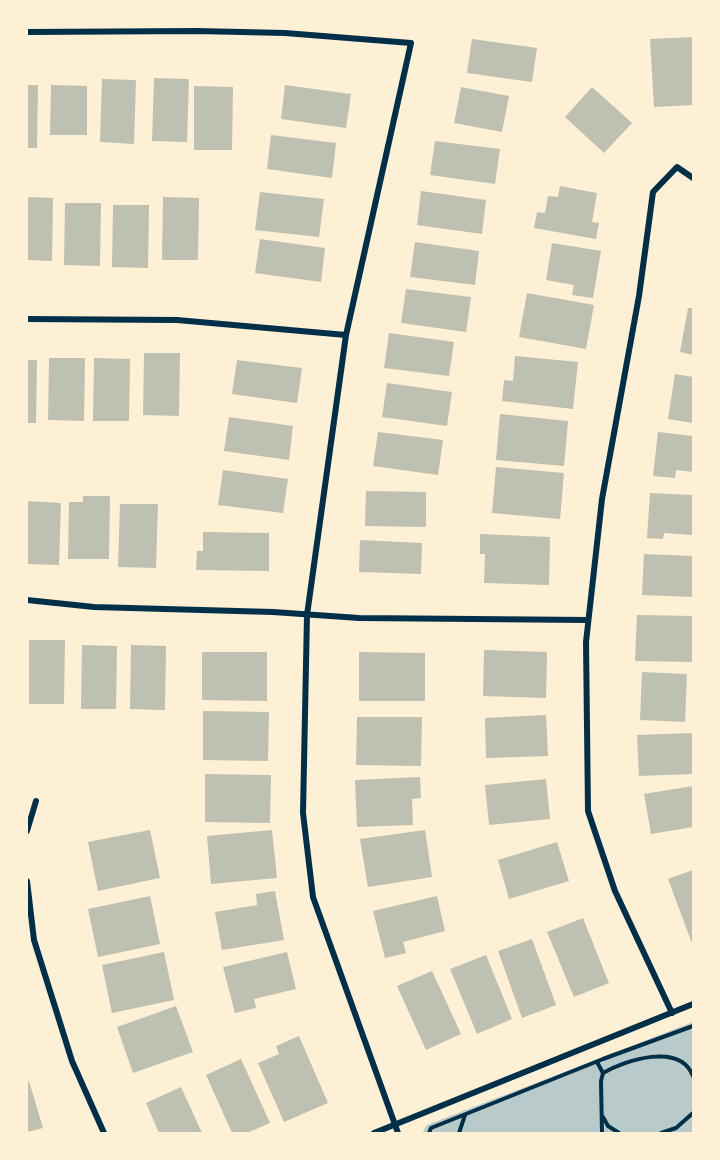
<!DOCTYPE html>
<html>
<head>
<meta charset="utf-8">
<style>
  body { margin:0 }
  #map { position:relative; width:720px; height:1160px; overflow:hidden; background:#fdf0d5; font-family:Helvetica,sans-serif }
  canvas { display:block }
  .frame { position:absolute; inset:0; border:28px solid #fdf0d5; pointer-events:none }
</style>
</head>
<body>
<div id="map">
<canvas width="720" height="1160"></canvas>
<div class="frame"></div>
</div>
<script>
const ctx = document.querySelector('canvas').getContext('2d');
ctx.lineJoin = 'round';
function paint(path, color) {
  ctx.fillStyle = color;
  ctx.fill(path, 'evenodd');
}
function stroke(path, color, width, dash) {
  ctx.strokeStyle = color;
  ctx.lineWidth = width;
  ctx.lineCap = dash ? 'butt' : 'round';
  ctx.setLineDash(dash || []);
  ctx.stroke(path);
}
paint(new Path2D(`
  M693,1022V1133H422L427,1125Z`), '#b9caca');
paint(new Path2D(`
  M693,37V105L654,107L650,39Z
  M472,39L537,48L532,82L467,73Z
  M154,78L189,79L187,142L152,141Z
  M102,79L136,80L134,144L100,142Z
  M27,85H38L37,148H27Z
  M51,85L87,86V135H50Z
  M285,85L351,94L346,128L281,119Z
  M194,86L233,87L232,150H194Z
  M461,87L509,96L502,132L454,123Z
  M592,87L632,123L604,153L565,117Z
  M271,135L336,143L332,178L267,169Z
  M435,141L500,149L495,184L430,175Z
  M560,186L597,193L592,222L599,223L596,239L534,228L537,212L545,213L548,196L558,197Z
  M421,191L486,200L482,234L417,225Z
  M260,192L324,199L319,237L255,230Z
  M27,197L53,198L52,261L27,260Z
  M163,197L199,198L198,260H162Z
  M65,203H101L100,266L64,265Z
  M113,205H149L148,268L112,267Z
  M260,239L325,248L321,282L255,273Z
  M415,242L479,251L475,285L410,277Z
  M552,243L601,251L593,298L572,295L574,285L546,280Z
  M406,289L471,297L466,332L401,323Z
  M527,293L594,305L586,349L519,337Z
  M688,308H693V355L680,352Z
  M389,333L454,342L449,376L384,368Z
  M144,353H180L179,416L143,415Z
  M515,356L578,362L573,409L502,401L504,380L513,381Z
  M49,358H85L84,421L48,420Z
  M94,358L130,359L129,421H93Z
  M27,360H37L36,423H27Z
  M237,360L302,368L297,403L232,394Z
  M675,374L693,377V423L668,419Z
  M387,383L452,392L447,426L382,417Z
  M500,414L568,421L564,466L496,460Z
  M229,417L293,426L289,460L224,451Z
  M378,432L443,440L438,475L373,466Z
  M658,432L693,436V472L676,470L675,478L653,476Z
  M496,467L564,473L560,519L492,513Z
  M223,470L288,479L283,513L218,505Z
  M366,491L426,492V527L365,526Z
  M650,493L693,495V535L664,533L663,539L647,538Z
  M83,496H110L109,559H68L69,502H83Z
  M27,501L61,503L59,565L27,564Z
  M120,504H158L156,568L118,567Z
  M203,532L269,533V571L196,570L197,551H203Z
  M480,534L550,537L549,585L484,583L485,554H480Z
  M360,540L422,543L421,574L359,572Z
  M644,554L693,556V597L642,595Z
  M637,615L693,616V662L635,661Z
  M29,640H65L64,704H29Z
  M82,645L117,646L116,709H81Z
  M131,645L166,646L165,710L130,709Z
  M484,650L547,652L546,698L483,696Z
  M202,652H267V701L202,700Z
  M359,652L425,653V701H359Z
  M642,672L687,674L685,722L640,720Z
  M203,711L269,712L268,761L203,760Z
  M546,715L548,756L486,758L485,718Z
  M357,717H422L421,766L356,765Z
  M693,733V774L639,776L637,735Z
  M205,774L271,775L270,823L205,822Z
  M420,777L421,798L412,799L413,825L357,827L355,780Z
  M546,779L550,819L489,825L485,785Z
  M693,786V827L651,834L644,794Z
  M150,830L160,878L98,891L88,842Z
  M272,830L277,878L211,884L207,836Z
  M425,830L432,877L368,887L360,839Z
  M557,842L569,881L509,899L498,860Z
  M693,870V946L668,879Z
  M275,891L284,940L222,950L215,912L257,905L256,894Z
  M150,896L160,944L98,957L88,909Z
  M437,896L445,931L403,942L406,953L385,958L373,911Z
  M583,918L609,983L574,997L547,932Z
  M532,939L556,1005L522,1018L498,951Z
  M164,952L174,1000L112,1013L102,965Z
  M287,952L296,989L254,999L256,1008L235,1013L223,967Z
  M486,955L512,1019L477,1034L450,969Z
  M432,971L461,1034L426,1050L397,986Z
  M176,1006L193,1052L133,1073L117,1027Z
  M299,1036L328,1103L284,1122L258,1063L279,1054L276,1046Z
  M241,1059L270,1123L247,1133H232L206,1075Z
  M29,1081L43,1128L27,1132V1082Z
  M181,1087L202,1133H159L146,1103Z`), '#bec0b2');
stroke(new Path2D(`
  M597,1062L603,1073L601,1081L602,1133
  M603,1073C626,1060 680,1042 693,1076
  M603,1117L608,1126L619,1133
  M429,1133L431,1128L603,1059L693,1026
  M459,1133L465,1115
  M661,1133L676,1128L693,1113`), '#003049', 4);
stroke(new Path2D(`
  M27,32L197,31L285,33L411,43L346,335L307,615L303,813L313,897L398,1133
  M27,319L177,320L346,335
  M27,600L94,607L273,612L359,618L588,620
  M27,831L36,801
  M27,881L34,940L72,1061L104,1133
  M672,1013L615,891L588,811L586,642L602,499L639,296L653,192L677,167L693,178
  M374,1133L693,1004`), '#003049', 6);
</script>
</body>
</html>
